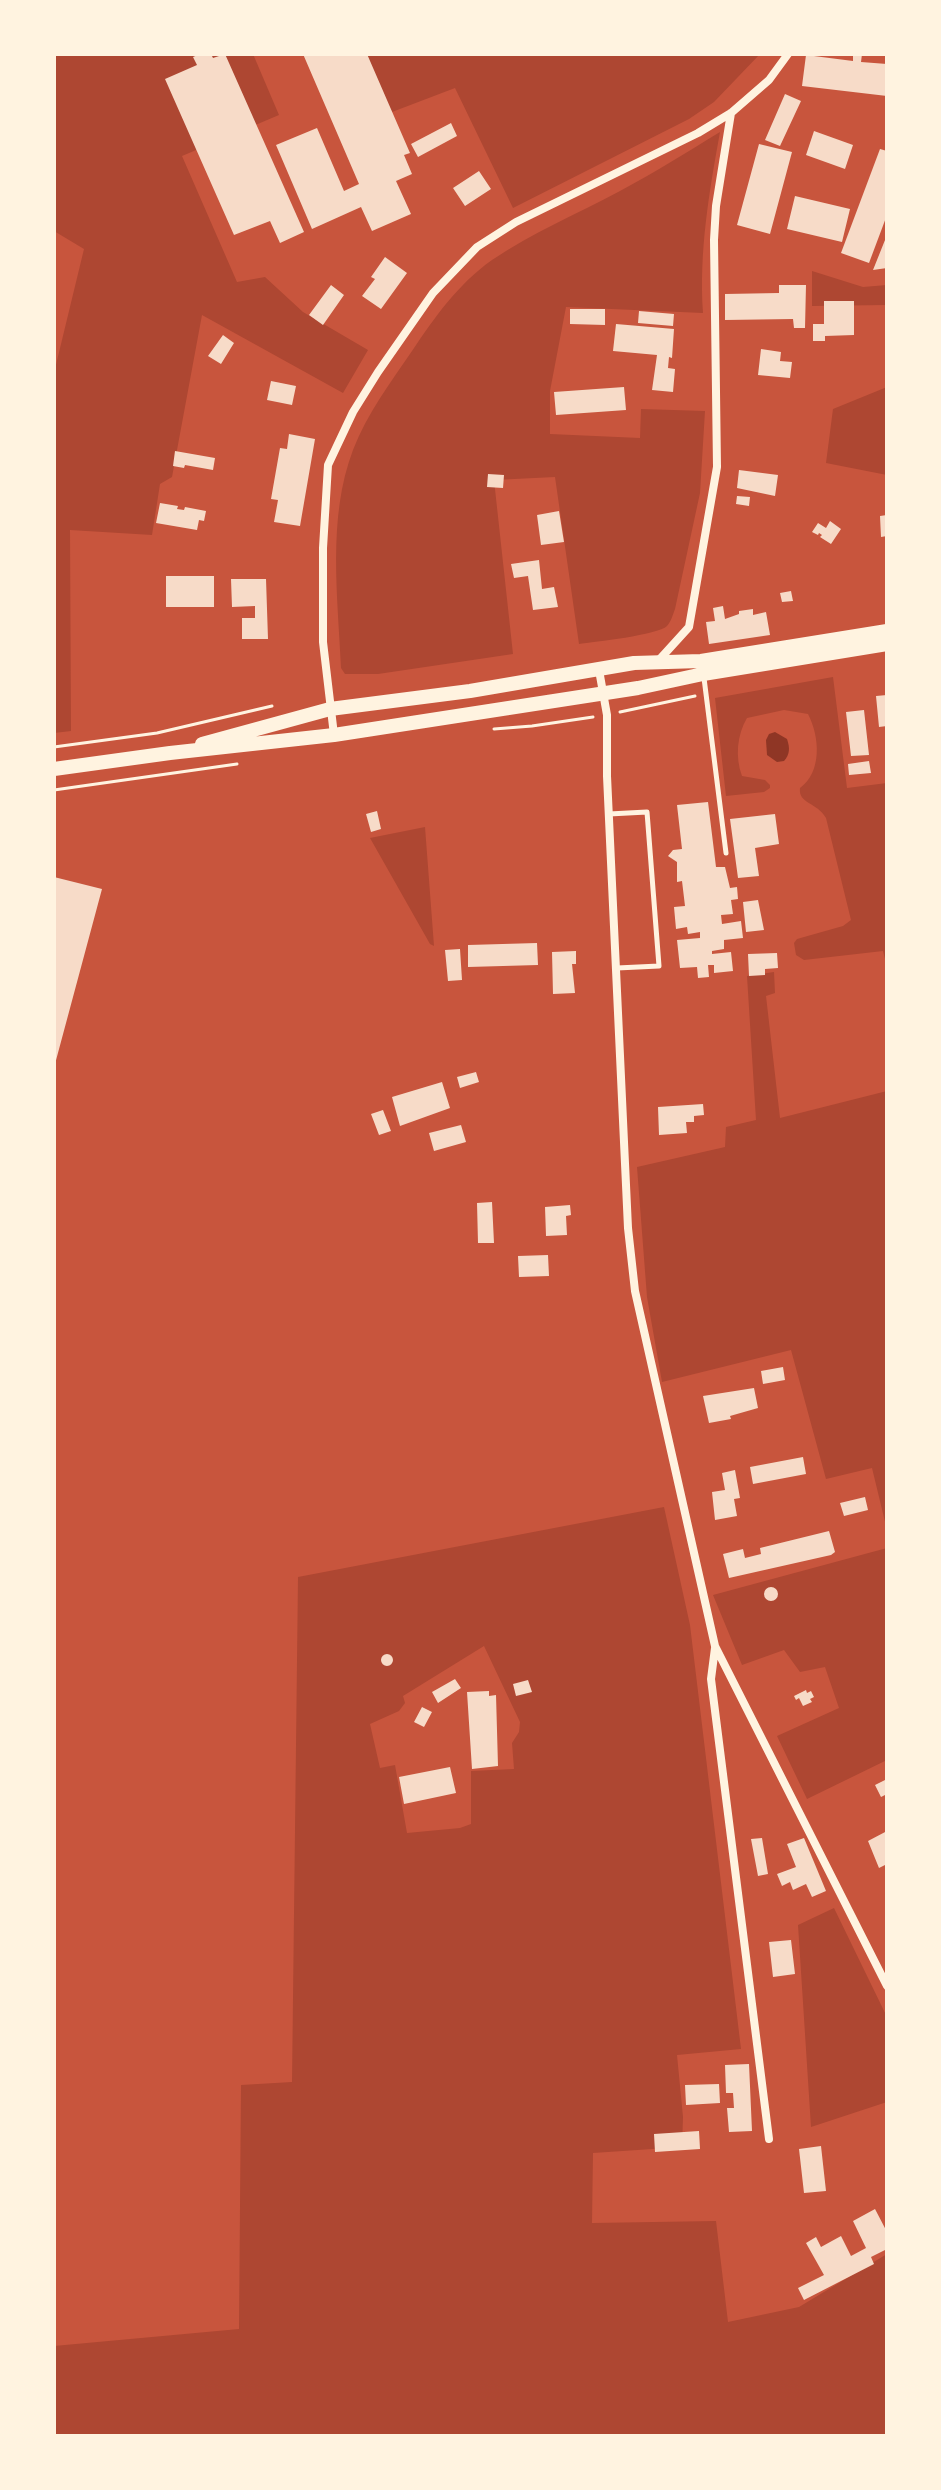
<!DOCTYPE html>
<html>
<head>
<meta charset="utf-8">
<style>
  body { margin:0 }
  #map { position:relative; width:941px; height:2490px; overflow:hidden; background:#c8553d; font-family:"Open Sans",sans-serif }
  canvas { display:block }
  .frame { position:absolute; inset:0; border:56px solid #fff3e0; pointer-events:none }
</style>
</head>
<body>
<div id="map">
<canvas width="941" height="2490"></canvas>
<div class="frame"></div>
</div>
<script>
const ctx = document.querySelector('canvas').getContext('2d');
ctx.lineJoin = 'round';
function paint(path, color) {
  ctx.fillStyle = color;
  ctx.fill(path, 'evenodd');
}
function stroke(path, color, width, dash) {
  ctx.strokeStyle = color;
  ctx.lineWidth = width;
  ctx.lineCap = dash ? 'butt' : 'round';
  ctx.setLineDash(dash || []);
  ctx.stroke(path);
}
paint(new Path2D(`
  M54,54H253L279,115L182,156L237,282L265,277L303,312L368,350L343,393L202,315L172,477L160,484L152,535L70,530L71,731L54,733V373L84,249L54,231Z
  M342,54H760L714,102L689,119L513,208L455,88L392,112L373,72Z
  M720,132C709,193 699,251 703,313L566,307L550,391V434L640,438L641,409L705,411L700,493L675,609C673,614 671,622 667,626C658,635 594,642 579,644L555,477L494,480L513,654L378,674H345L341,668C338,598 327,518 353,450C367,414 390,383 412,351C435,317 458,284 492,260C532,233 577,214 620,191C654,173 687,152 720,132Z
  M812,271L863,287L887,285V305L812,306Z
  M887,387V475L826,463L833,409Z
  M833,677L847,788L887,783V967L883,951L804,960L796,955L794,943L797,939L843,926L851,920L826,818C817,802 798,804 800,788C822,772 820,737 808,714L784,710L747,718C737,735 735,757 742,776L765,780L770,785V788L764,792L726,796L715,698Z
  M425,827L434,946L430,944L370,838Z
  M774,972L775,993L766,996L780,1118L887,1091V1530L872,1468L826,1479L791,1350L662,1382L647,1297L637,1167L725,1147L726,1127L756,1120L747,976Z
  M664,1507L690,1625L741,2049L677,2055L683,2117L682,2147L593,2153L592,2223L716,2221L728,2322L799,2307L887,2254V2436H54V2346L239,2329L241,2085L292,2082L298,1577ZM484,1646L520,1722L519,1732L512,1743L514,1769L471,1771V1824L460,1828L407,1833L395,1765L380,1768L370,1724L399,1711L405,1703L403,1696Z
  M887,1548V1760L807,1799L777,1736L839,1708L825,1667L800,1672L784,1650L742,1665L713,1595Z
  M834,1908L887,2017V2102L811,2127L798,1925Z`), '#ae4732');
paint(new Path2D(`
  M775,732L787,739C790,748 790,754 784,761L777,762L767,755L766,740L769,734Z`), '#8f3625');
paint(new Path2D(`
  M200,54H211L213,58L225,54L304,232L280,243L270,221L234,235L165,79L197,65L193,57Z
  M303,54H367L410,153L404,155L412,174L396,181L411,214L372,231L361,207L312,229L276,145L317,128L344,191L359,184Z
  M853,54H862L861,62L887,64V96L802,86L806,55L853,61Z
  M785,94L801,101L780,146L765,140Z
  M451,123L457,136L418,157L411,144Z
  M814,131L853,145L845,169L806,155Z
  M759,144L792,152L770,234L737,225Z
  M880,149L887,151V215L869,263L841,253Z
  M479,171L491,189L465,206L453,188Z
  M795,196L850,209L842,242L787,229Z
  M887,235V268L873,270Z
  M385,257L407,273L381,309L362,296L375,279L371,277Z
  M331,285L344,295L323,325L309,315Z
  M779,285H806L805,328H794L793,319L725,320V294L779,293Z
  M824,301H854V335L825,336V341H813V324H824Z
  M570,309H605V325L570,324Z
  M639,311L674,314L673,326L638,323Z
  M616,324L674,329L672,358L669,357L668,368L675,369L673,392L652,390L657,355L613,351Z
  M223,335L234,343L221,364L208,356Z
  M761,349L781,352L780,361L792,362L790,378L758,375Z
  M271,381L296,386L292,405L267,400Z
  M624,387L626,410L556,415L554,392Z
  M289,434L315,439L300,526L274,522L278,500L271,499L280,448L287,449Z
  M175,451L215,458L213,470L185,465L184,468L173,466Z
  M739,470L778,475L775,496L737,488Z
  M488,474L504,475L503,488L487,487Z
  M737,496L750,497L749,506L736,504Z
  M160,503L178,506L177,509L184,510L185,507L206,511L204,521L199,520L197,530L156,523Z
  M559,511L564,542L541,545L537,515Z
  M887,515V536L881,537L880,516Z
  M830,521L841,529L831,544L820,537L822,535L819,533L818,535L812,532L818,523L826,528Z
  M539,560L542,589L554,587L558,607L533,610L528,576L514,578L511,564Z
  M166,576H214V607H166Z
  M231,579H266L268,639H242V618H255V606L232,607Z
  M791,591L793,601L782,602L780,593Z
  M723,606L725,619L739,614V611L753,609V615L766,612L770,635L709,644L706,622L715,621L713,608Z
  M887,695V726L879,727L876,696Z
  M864,710L869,755L851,756L846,712Z
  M869,761L871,773L849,775L848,764Z
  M708,802L716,867H725L730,888L737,887L738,899L731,900L733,914L721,915L722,924L741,921L743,938L724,940V949L712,951V954L731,952L733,971L714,973V965H708L709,977L698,978L697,967L680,968L677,940L700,938V932L688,934L687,927L676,929L674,907L685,906L682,881L677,882V862L668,856L673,850L682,849L677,805Z
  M377,811L381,829L371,832L366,814Z
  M775,814L779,844L755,848L759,876L738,878L730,819Z
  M54,877L102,889L55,1064L54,1063Z
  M758,900L764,930L746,932L743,902Z
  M537,943L538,965L468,967V945Z
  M460,949L462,980L448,981L445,950Z
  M576,951V964H572L575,993L553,994L552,952Z
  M777,953L778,968L765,969V975L749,976L748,954Z
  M476,1072L479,1082L460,1088L457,1077Z
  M442,1082L450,1108L400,1126L392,1097Z
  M703,1104L704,1115L694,1116V1122H686L687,1133L659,1135L658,1107Z
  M383,1110L391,1131L379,1135L371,1114Z
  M461,1125L466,1142L434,1151L429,1133Z
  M492,1202L494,1243H478L477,1203Z
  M570,1205L571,1215L566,1216L567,1235L546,1236L545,1207Z
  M548,1255L549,1276L519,1277L518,1256Z
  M783,1367L785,1380L763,1384L761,1371Z
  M754,1388L758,1408L730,1416L731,1419L709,1423L703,1396Z
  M803,1457L806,1474L753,1484L750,1467Z
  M735,1470L740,1498L734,1499L737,1516L715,1520L712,1492L725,1490L722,1473Z
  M865,1497L868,1510L844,1516L840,1503Z
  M829,1531L835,1552L831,1555L729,1578L723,1554L743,1549L745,1558L761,1554L760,1548Z
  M764 1594a7 7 0 1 1 14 0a7 7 0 1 1-14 0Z
  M381 1660a6 6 0 1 1 12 0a6 6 0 1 1-12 0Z
  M455,1679L461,1688L438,1703L432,1692Z
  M528,1680L532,1692L516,1696L513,1684Z
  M806,1690L807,1693L811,1691L814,1697L810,1699L812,1702L803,1706L799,1698L796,1700L794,1696Z
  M489,1691V1696L496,1695L498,1766L472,1769L467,1692Z
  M422,1707L432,1712L424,1727L414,1722Z
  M450,1767L456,1793L404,1804L399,1777Z
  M887,1779V1794L881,1797L875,1785Z
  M887,1831V1864L879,1868L868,1841Z
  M762,1838L768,1874L758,1876L751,1839Z
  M804,1838L826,1891L812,1897L806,1884L793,1890L790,1882L782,1886L777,1874L796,1867L787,1844Z
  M791,1940L795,1974L773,1977L769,1942Z
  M749,2064L752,2131L729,2132L727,2108H734L733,2093H726L725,2065Z
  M719,2084L720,2103L686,2105L685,2085Z
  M699,2131L700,2149L655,2152L654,2134Z
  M821,2146L826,2191L804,2193L799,2149Z
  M875,2209L887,2232V2249L871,2257L874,2264L804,2300L798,2288L824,2275L806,2243L816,2237L821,2247L841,2236L851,2256L866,2248L853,2221Z`), '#f7dbc8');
stroke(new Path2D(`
  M620,712L695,696
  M494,729L532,726L593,717
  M54,747L157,733L272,706
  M54,790L237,764`), '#fff3e0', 3);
stroke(new Path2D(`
  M704,678L726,853
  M609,814L647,812L659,966L617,968`), '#fff3e0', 5);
stroke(new Path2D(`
  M659,660L689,627L717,467L714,240L716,206L731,113
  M599,670L607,715V776L628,1228L635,1291L715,1646L887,1986
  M334,735L323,642V548L328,465L353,412L378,372L433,293L477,247L516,222L698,133L731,113L769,80L788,54
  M715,1648L711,1679L769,2139`), '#fff3e0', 8);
stroke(new Path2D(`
  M202,744L330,709L470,691L634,663L701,661L887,631
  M54,769L170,753L334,735L638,688L703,674L887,644`), '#fff3e0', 14);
</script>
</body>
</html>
